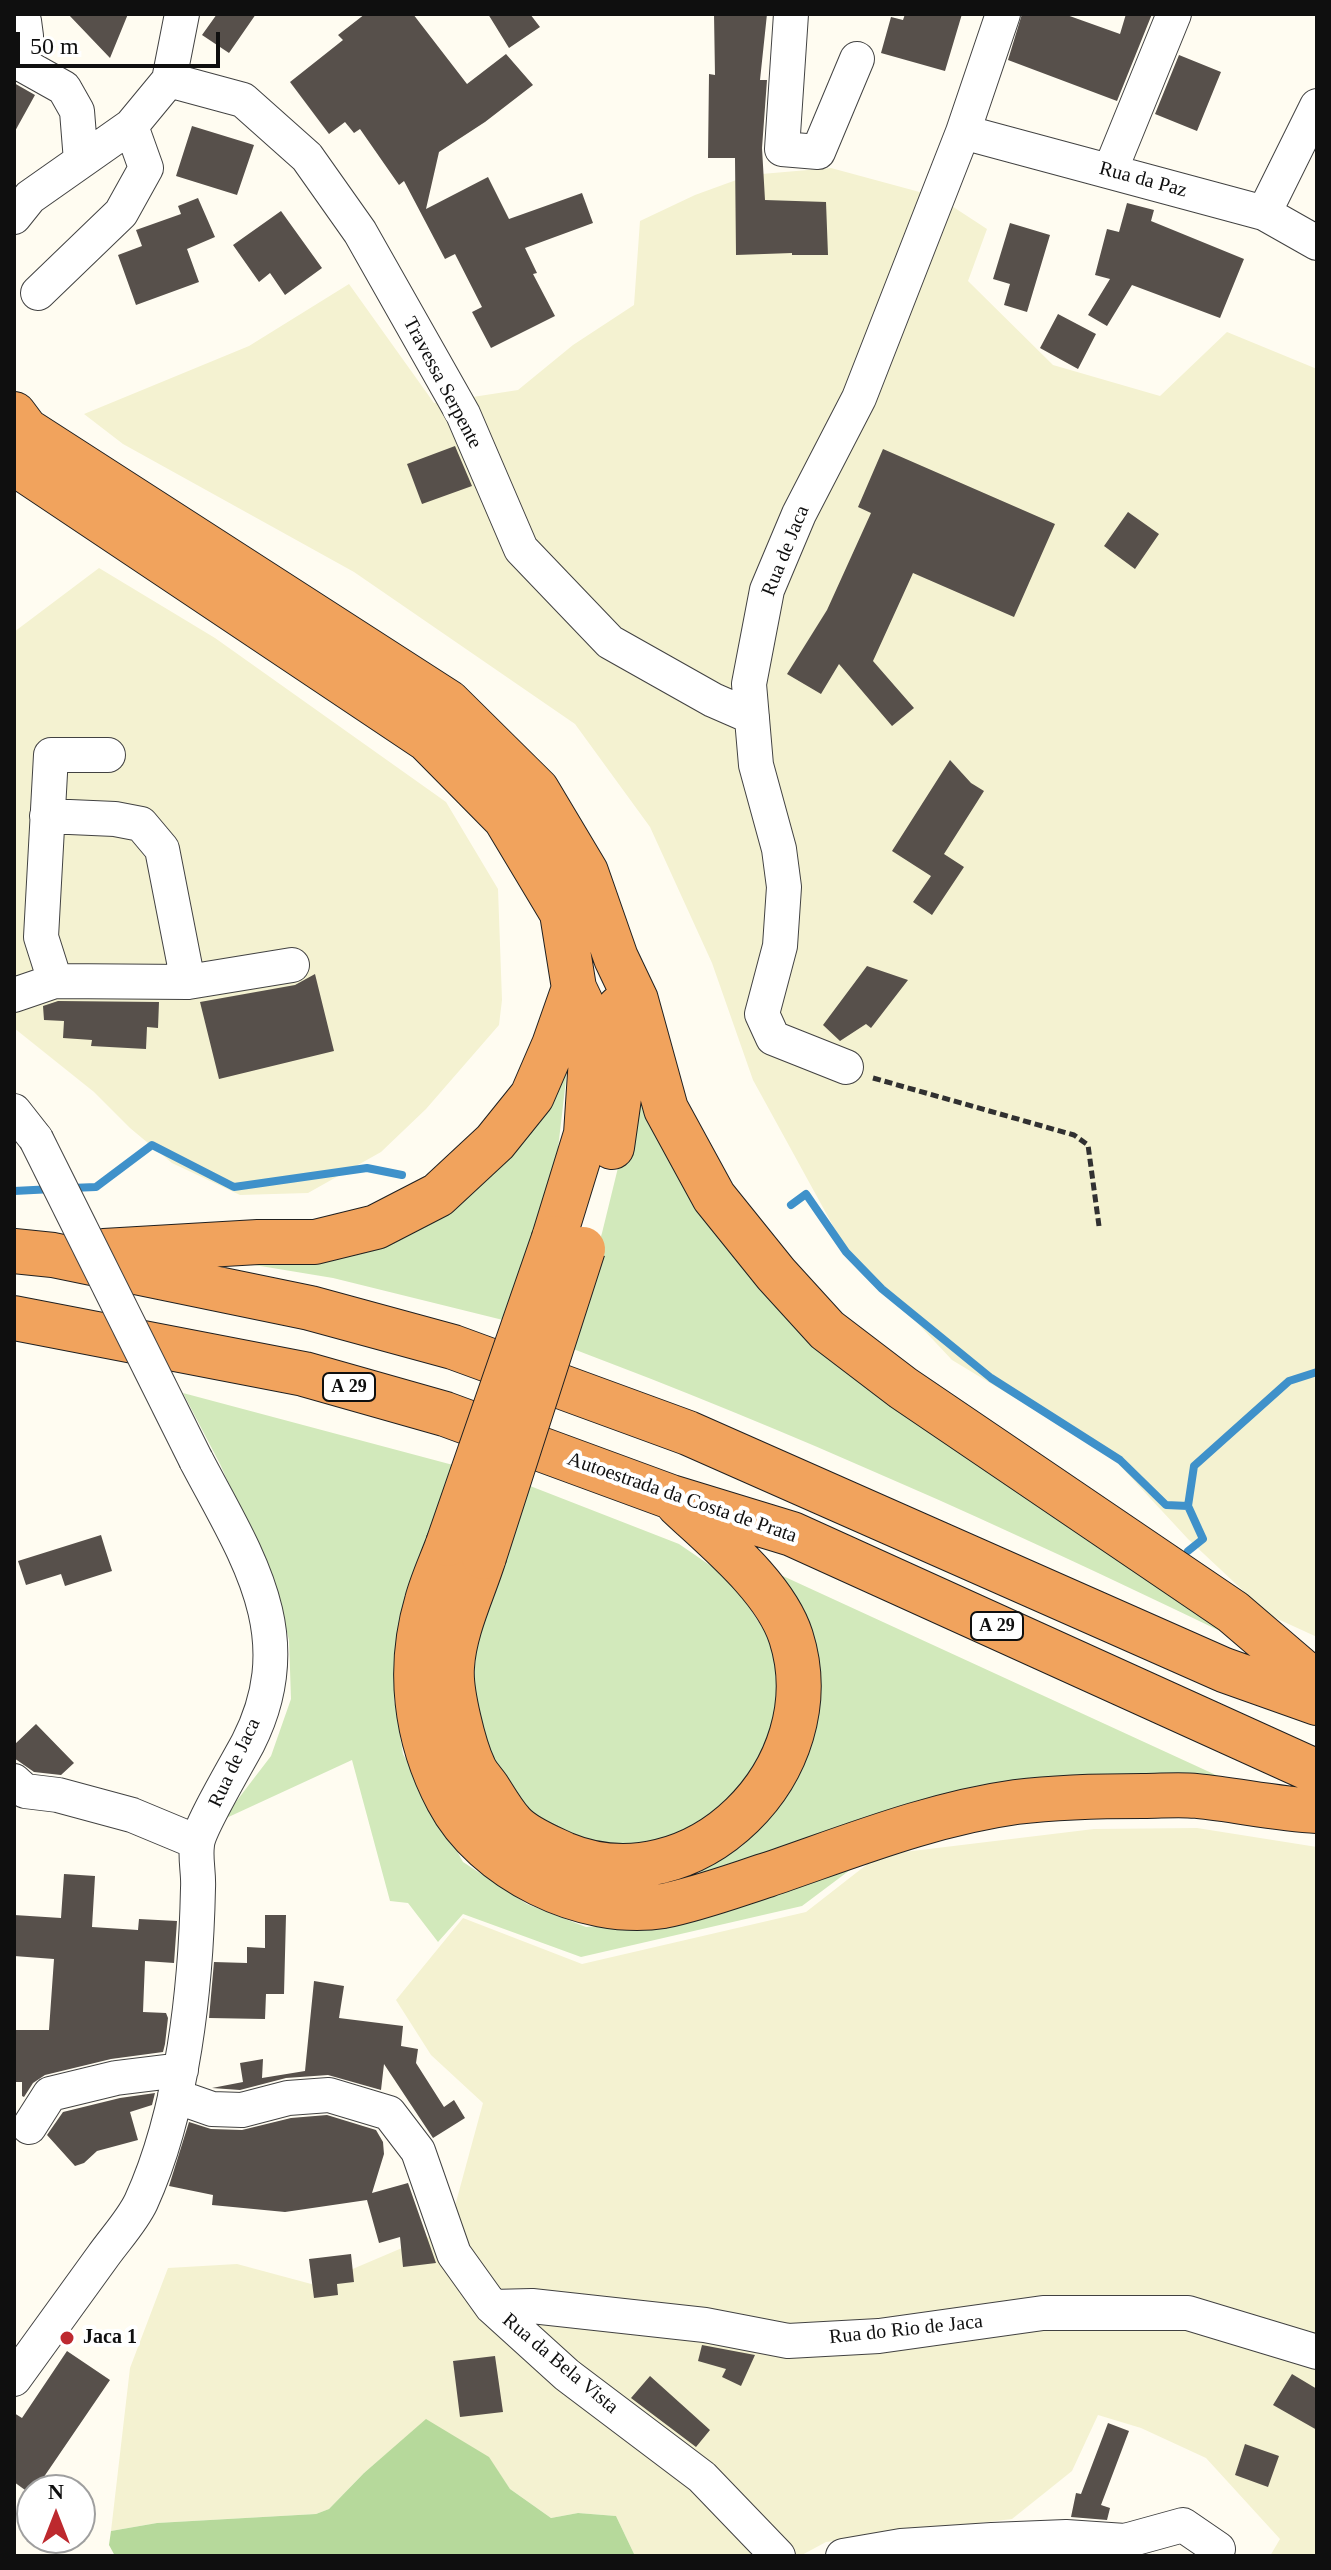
<!DOCTYPE html>
<html>
<head>
<meta charset="utf-8">
<style>
  body { margin:0 }
  #map { position:relative; width:1331px; height:2570px; overflow:hidden; background:#fffcf1; font-family:"Times New Roman",serif }
  canvas { display:block }
  .frame { position:absolute; inset:0; border:16px solid #0f0f0f; pointer-events:none }
  .north { position:absolute; left:16px; top:2474px; width:80px; height:80px; box-sizing:border-box; background:#fff; border:2px solid #9f9f9f; border-radius:50%; rotate:0deg; font-size:22px; font-weight:700; line-height:32px; text-align:center; color:#0f0f0f }
  .north::after { content:''; display:block; margin:auto; width:28px; height:36px; background:#bd292e; clip-path:polygon(50% 0,100% 100%,50% 72%,0 100%) }
  .scale { position:absolute; left:16px; top:32px; width:204px; height:36px; box-sizing:border-box; border:4px solid #0f0f0f; border-top:0; padding-left:10px; font-size:24px; line-height:28px; white-space:nowrap; color:#0f0f0f; -webkit-text-stroke:6px #fff; paint-order:stroke }
</style>
</head>
<body>
<div id="map">
<canvas width="1331" height="2570"></canvas>
<div class="frame"></div>
<div class="north">N</div>
<div class="scale">50 m</div>
</div>
<script>
const ctx = document.querySelector('canvas').getContext('2d');
ctx.lineJoin = 'round';
function paint(path, color) {
  ctx.fillStyle = color;
  ctx.fill(path, 'evenodd');
}
function stroke(path, color, width, dash) {
  ctx.strokeStyle = color;
  ctx.lineWidth = width;
  ctx.lineCap = dash ? 'butt' : 'round';
  ctx.setLineDash(dash || []);
  ctx.stroke(path);
}
function label(font, color, halo, rows, align = 'center') {
  ctx.font = font + ' "Times New Roman",serif';
  ctx.lineWidth = 8;
  ctx.setLineDash([]);
  ctx.textBaseline = 'middle';
  ctx.strokeStyle = halo;
  ctx.fillStyle = color;
  for (const [text, x, y, turn = 0] of rows) {
    ctx.save();
    ctx.translate(x, y);
    ctx.rotate((+turn || 0) * Math.PI / 180);
    ctx.textAlign = isNaN(turn) ? turn : align;
    if (halo) ctx.strokeText(text, 0, 0);
    ctx.fillText(text, 0, 0);
    ctx.restore();
  }
}
paint(new Path2D(`
  M831,168L938,197L987,229L968,281L1053,365L1160,396L1227,332L1317,369V1637L1269,1615L1188,1539L1111,1456L952,1360L843,1244L753,1080L712,963L650,827L575,724L354,572L123,444L84,414L249,346L349,284L434,403L518,390L573,345L634,305L640,221L695,195L750,175Z
  M99,568L215,638L446,802L498,889L502,1000L499,1025L426,1109L381,1152L308,1193L240,1195L172,1163L130,1128L94,1092L14,1028V632Z
  M1197,1828L1317,1847V2556H1270L1280,2539L1206,2458L1141,2428L1098,2415L1072,2471L1012,2519L826,2542L800,2556H635L616,2516L578,2513L551,2518L510,2489L488,2457L426,2420L364,2473L329,2509L316,2514L157,2523L111,2531L130,2368L168,2268L237,2264L315,2285L449,2228L483,2103L431,2055L396,2000L463,1918L582,1964L806,1912L879,1855L1094,1829Z`), '#f4f2d1');
paint(new Path2D(`
  M631,1039L716,1229L1218,1623L1220,1631C1007,1528 791,1431 568,1347L602,1233L626,1135Z
  M570,1045L556,1166L507,1321L333,1278L212,1258L407,1231Z
  M183,1393L453,1465L403,1642L394,1699L403,1754L463,1862L527,1904L586,1927L677,1920L858,1864L802,1906L581,1957L463,1914L438,1942L408,1903L390,1901L352,1760L222,1820L271,1756L291,1699L289,1640L276,1589L220,1464Z
  M525,1484L679,1544L730,1579L768,1636L776,1670V1705L762,1766L698,1832L605,1851L565,1835L532,1813L496,1776L473,1697L477,1636Z
  M772,1571L1229,1781L694,1876L741,1847L770,1817L789,1785Z`), '#d2e9bb');
paint(new Path2D(`
  M426,2419L489,2457L510,2489L551,2518L578,2513L616,2516L635,2556H115L109,2545L111,2531L157,2523L316,2514L329,2509L364,2473Z`), '#b6d99b');
stroke(new Path2D(`
  M71,1188L96,1187L152,1145L234,1187L367,1168L402,1175
  M14,1191L53,1189
  M791,1205L806,1194L846,1252L882,1289L991,1378L1120,1460L1166,1505L1188,1506
  M1188,1551L1203,1539L1188,1506L1194,1466L1289,1381L1317,1372`), '#3f91ca', 8);
paint(new Path2D(`
  M68,14H128L110,58Z
  M217,14H256L229,53L202,35Z
  M365,14H413L467,84L506,54L533,85L485,122L439,152L426,209L488,177L509,219L582,193L593,223L525,248L537,273L533,274L555,316L491,348L472,312L482,307L455,254L445,259L404,181L399,185L360,129L354,133L345,122L329,134L290,82L343,40L338,35Z
  M488,14H530L540,27L509,48Z
  M714,14H767L760,80H767L762,148L765,200L826,202L828,255H792V253L736,255L735,158H708L709,74L715,75Z
  M905,14H962L945,71L881,53L891,17L903,20Z
  M1022,14H1064L1120,34L1126,14H1152L1117,101L1008,60Z
  M1179,55L1221,72L1197,131L1155,114Z
  M14,83L35,95L14,133Z
  M192,126L254,145L237,195L176,176Z
  M198,198L215,237L187,249L199,282L136,305L118,255L142,246L136,230L181,214L178,206Z
  M1127,203L1154,210L1151,221L1244,259L1220,318L1132,285L1107,326L1088,315L1110,279L1095,275L1107,229L1119,232Z
  M281,211L322,268L285,295L270,273L259,282L233,245Z
  M1010,223L1050,235L1027,312L1004,305L1010,284L993,279Z
  M1058,314L1096,334L1078,369L1040,348Z
  M455,446L472,486L422,504L407,464Z
  M883,449L1055,524L1014,617L913,573L873,661L914,708L892,726L839,664L821,694L787,674L827,610L871,513L858,507Z
  M1128,512L1159,534L1135,569L1104,546Z
  M950,760L971,783L984,791L944,854L964,867L932,915L913,902L931,876L892,851Z
  M867,966L908,980L871,1028L866,1024L840,1041L823,1025Z
  M315,974L334,1051L219,1079L200,1002L295,985Z
  M58,1001L159,1002L158,1028L147,1027L146,1049L91,1046L92,1040L63,1038L64,1021L44,1020L43,1006Z
  M101,1535L112,1571L65,1586L61,1574L26,1585L18,1561Z
  M36,1724L74,1763L61,1775L34,1772L14,1758V1745Z
  M64,1874L95,1876L92,1927L138,1930L139,1919L177,1921L174,1963L145,1961L143,2012L166,2013L168,2018L165,2044L163,2052L111,2059L45,2075L33,2083L24,2097L22,2096V2082H14V2030H49L54,1959L14,1956V1915L61,1918Z
  M265,1915H286L284,1994H266L265,2019L209,2018L214,1962L247,1963V1947L265,1948Z
  M314,1981L344,1986L339,2018L403,2026L401,2046L418,2049L416,2063L444,2107L454,2100L465,2118L433,2138L384,2064L381,2090L328,2075L286,2078L240,2090L212,2088L243,2082L240,2063L263,2059L262,2078L305,2071Z
  M155,2093L152,2105L130,2112L138,2140L97,2151L84,2163L75,2166L47,2135L63,2112L120,2098Z
  M327,2115L376,2130L383,2142L384,2154L372,2193L408,2183L436,2263L403,2267L400,2237L379,2243L367,2200L285,2212L212,2205L213,2195L169,2186L189,2122L211,2129L242,2130L291,2118Z
  M351,2254L354,2282L337,2284L338,2295L314,2298L309,2259Z
  M702,2345L755,2355L741,2386L722,2377L726,2369L698,2361Z
  M67,2351L110,2380L35,2490H32V2495L14,2482V2413L22,2418Z
  M495,2356L503,2412L460,2417L453,2361Z
  M1292,2374L1317,2389V2430L1273,2405Z
  M650,2376L710,2430L696,2447L631,2398Z
  M1108,2423L1129,2431L1101,2505L1110,2508L1107,2520L1071,2517L1076,2493L1081,2494Z
  M1245,2444L1279,2456L1268,2487L1235,2475Z`), '#57504b');
const minor = new Path2D(`
  M791,14L782,149L818,152L857,59
  M14,51L26,36L24,21L15,14
  M14,60L64,88L77,111L81,161
  M169,80L243,100L307,157L360,232L463,414L521,549L610,642L713,700L752,717
  M963,132L1264,213L1317,243
  M1110,171L1174,14
  M1264,213L1317,106
  M14,217L30,197L131,126L169,80L182,14
  M38,293L121,213L146,168L131,126
  M47,816L115,819L141,824L162,849L188,982
  M55,981L41,937L51,755H108
  M14,995L55,981L188,982L292,965
  M846,1067L773,1038L762,1014L780,946L784,887L779,849L756,765L749,684L767,590L799,514L859,398L963,132L1003,14
  M14,1111L36,1139
  M14,1781L25,1791L58,1795L132,1815L197,1842
  M175,2096L212,2109L242,2110L288,2098L329,2095L389,2113L418,2151L454,2254L492,2307L567,2375L702,2477L778,2556
  M29,2127L50,2094L116,2078L181,2070
  M492,2307L532,2306L705,2325L788,2341L879,2336L1043,2313H1188L1317,2352
  M14,2379C44,2338 73,2297 103,2256C115,2239 132,2221 141,2202C183,2110 196,1987 198,1888C199,1874 195,1859 197,1845C198,1829 238,1762 248,1743C303,1635 246,1555 196,1460
  M843,2556L901,2546L992,2540L1066,2537L1125,2541L1183,2525L1218,2549`);
const highway = new Path2D(`
  M14,414L26,430L448,702L537,790L586,872L616,958L636,1000L666,1109L714,1197L776,1274L827,1330L903,1388L1233,1612L1317,1684
  M14,463L428,740L505,818L562,913L574,988L593,1028L586,1134L554,1238
  M612,1147L622,1077L619,1008
  M14,1251L53,1255L310,1308L453,1347L688,1433L1224,1670L1317,1703
  M104,1251L258,1242H315L376,1227L438,1195L495,1142L532,1096L554,1045L574,988
  M14,1318L304,1374L445,1414L671,1497L792,1534L1317,1772
  M448,1544C441,1563 432,1582 427,1601C407,1668 415,1738 448,1800C484,1869 584,1919 663,1906C698,1899 733,1886 767,1875C849,1847 930,1814 1016,1802C1058,1797 1101,1796 1143,1796C1161,1796 1179,1794 1197,1796C1237,1800 1277,1809 1317,1811
  M484,1557C473,1592 454,1630 452,1667C450,1691 464,1747 474,1768C477,1775 483,1781 488,1788C495,1799 503,1813 512,1823C524,1837 547,1846 564,1854C694,1908 833,1769 791,1637C775,1587 716,1540 678,1504`);
stroke(minor, '#424242', 36);
stroke(highway, '#202020', 46);
stroke(new Path2D(`
  M873,1078L1074,1135L1088,1145L1099,1226`), '#313131', 5, [8, 4]);
stroke(minor, '#fff', 34);
stroke(highway, '#f1a35d', 44);
const minorBridge = new Path2D(`
  M36,1139L196,1460`);
const highwayBridge = new Path2D(`
  M448,1544L554,1238
  M484,1557L583,1249`);
stroke(minorBridge, '#424242', 36, []);
stroke(highwayBridge, '#202020', 46, []);
stroke(minorBridge, '#fff', 34);
stroke(highwayBridge, '#f1a35d', 44);
for (const [x, y, r, color] of [
  [67,2338,8,"#bd292e"]
]) {
  const dot = new Path2D();
  dot.arc(x, y, r, 0, 2 * Math.PI);
  ctx.fillStyle = color;
  ctx.fill(dot);
  stroke(dot, '#fff', 3);
}
for (const [x, y, w] of [
  [349,1387,52],
  [997,1626,52]
]) {
  const box = new Path2D();
  box.roundRect(x - w / 2, y - 14, w, 28, 6);
  ctx.fillStyle = '#fff';
  ctx.fill(box);
  stroke(box, '#0f0f0f', 2);
}
label('bold 18px', '#0f0f0f', null, [
  ["A 29",349,1387],
  ["A 29",997,1626]
]);
label('20px', '#0f0f0f', '#fff', [
  ["Rua da Paz",1143,180,15],
  ["Travessa Serpente",442,383,62],
  ["Rua de Jaca",786,551,-68],
  ["Autoestrada da Costa de Prata",682,1498,19],
  ["Rua de Jaca",235,1763,-65],
  ["Rua do Rio de Jaca",906,2330,-6],
  ["Rua da Bela Vista",560,2364,40]
]);
label('bold 20px', '#0f0f0f', '#fff', [
  ["Jaca 1",83,2338]
], 'left');
</script>
</body>
</html>
